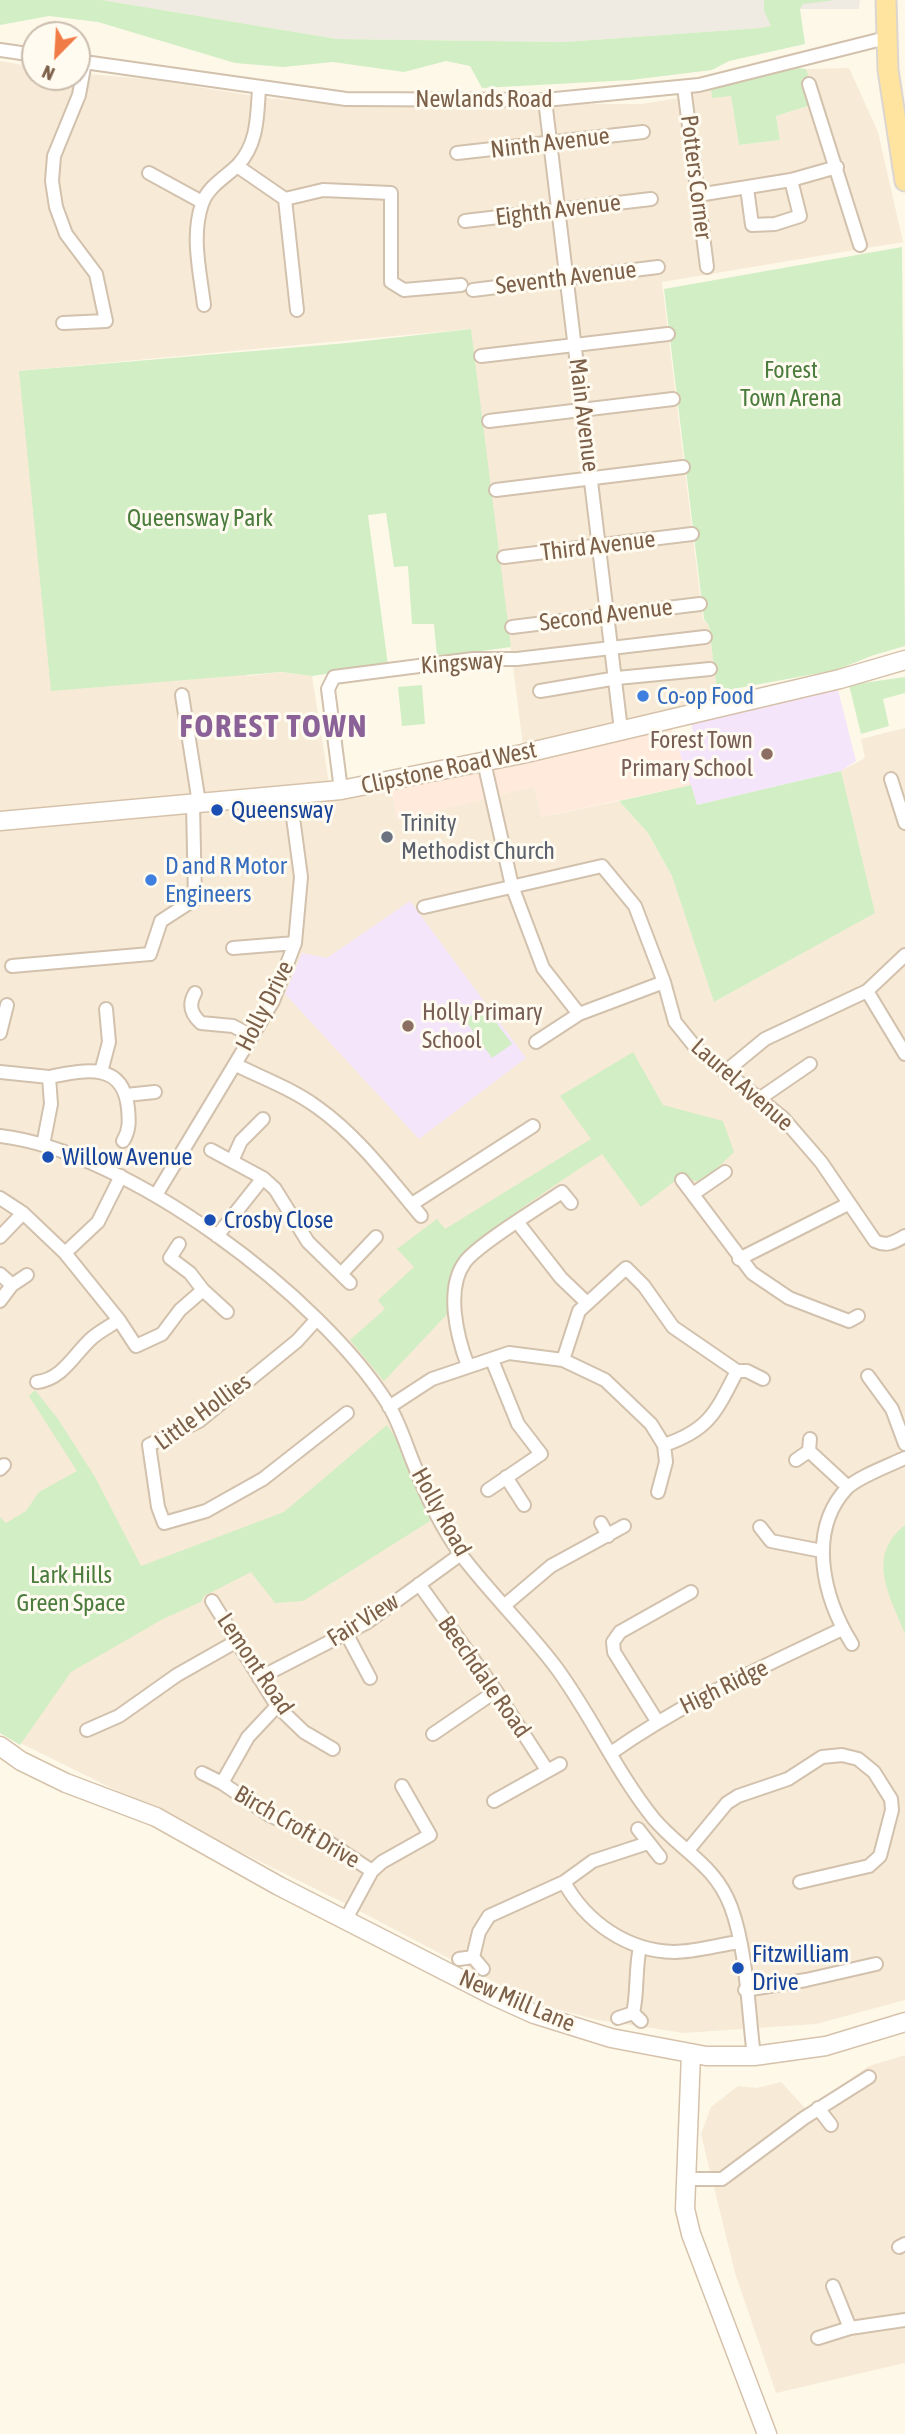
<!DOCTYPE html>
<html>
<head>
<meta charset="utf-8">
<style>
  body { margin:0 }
  #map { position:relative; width:905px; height:2434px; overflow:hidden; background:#fef8e9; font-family:"Asap Condensed",sans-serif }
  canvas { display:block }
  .north { position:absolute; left:21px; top:21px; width:70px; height:70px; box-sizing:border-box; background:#fffbf1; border:2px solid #cbbdae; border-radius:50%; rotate:204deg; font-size:19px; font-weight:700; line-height:28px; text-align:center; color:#7c6049 }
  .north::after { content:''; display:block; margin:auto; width:24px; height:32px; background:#f17b46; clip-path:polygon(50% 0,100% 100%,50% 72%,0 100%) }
</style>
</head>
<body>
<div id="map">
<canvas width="905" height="2434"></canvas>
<div class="north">N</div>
</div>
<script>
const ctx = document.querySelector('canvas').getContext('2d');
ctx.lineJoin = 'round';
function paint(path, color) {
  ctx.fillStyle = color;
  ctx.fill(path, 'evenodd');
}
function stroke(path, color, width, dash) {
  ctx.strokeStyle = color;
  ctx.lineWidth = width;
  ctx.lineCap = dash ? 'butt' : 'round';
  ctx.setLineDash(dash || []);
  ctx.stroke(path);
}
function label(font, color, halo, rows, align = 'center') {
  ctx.font = font + ' "Asap Condensed",sans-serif';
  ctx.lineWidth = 6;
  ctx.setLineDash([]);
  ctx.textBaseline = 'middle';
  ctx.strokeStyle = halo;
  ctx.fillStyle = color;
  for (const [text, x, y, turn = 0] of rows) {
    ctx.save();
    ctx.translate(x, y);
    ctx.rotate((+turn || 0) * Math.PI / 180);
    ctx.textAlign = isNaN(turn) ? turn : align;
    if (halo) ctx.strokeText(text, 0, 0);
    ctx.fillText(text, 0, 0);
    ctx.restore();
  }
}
paint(new Path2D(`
  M0,61L35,67V77H77V73L147,79L268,98L324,103L641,104L691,96L692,92L711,89L713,98L731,95L739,145L780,140L776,116L811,105L802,79L809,77L806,69L849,68L878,132L903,242L662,282L703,619L709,626L717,691L710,701L523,745L470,329L19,371L247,676L282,672L312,676L331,796L390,785L398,820L534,786L542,817L619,801L648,833L672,876L714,1002L874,913L841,771L865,758L861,739L905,728V2000L816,2024L684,2033L597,2020L534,2003L348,1905L0,1733Z
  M905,2055V2363L776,2393L735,2273L701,2134L711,2107L738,2086L757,2088L781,2082L806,2109L869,2066Z`), '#f7ebd7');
paint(new Path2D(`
  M671,726L691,785L541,817L534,786L398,821L390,785Z`), '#ffeadc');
paint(new Path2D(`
  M102,0H860L859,9H800L771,26L760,28L565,42L337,39Z`), '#efeae2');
paint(new Path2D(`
  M838,690L856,761L841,771L697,805L678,747L695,743L691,722Z
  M410,901L526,1058L419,1139L285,994L302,953L327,958Z`), '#f5e5fb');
paint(new Path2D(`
  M0,0H102L337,39L565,42L760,28L771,26L764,11V0H836L803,4L800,9L805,44L729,61L712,70L631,80L482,88L470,66L446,61L404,72L333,62L283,67L235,63L98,22L49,16L0,25Z
  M796,68L806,69L809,77L802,79L811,105L776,116L780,140L739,145L731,96L712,98L711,89Z
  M902,247L905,646L874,655L836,670L717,692L709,626L704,619L664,289Z
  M471,329L511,647L437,657L434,624H412L408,566L394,567L386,513L368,515L388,665L312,676L282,672L51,691L19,371L347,343Z
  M905,677V693L883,699L889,726L861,734L849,685Z
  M422,685L425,724L402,726L398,687Z
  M841,771L875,913L714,1002L672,876L648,833L619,801L691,785L697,805Z
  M484,1006L512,1044L492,1058L465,1020Z
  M633,1052L663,1105L723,1121L734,1152L702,1182L689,1180L684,1174L641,1207L602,1154C571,1174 471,1239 455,1267C447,1282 447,1294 452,1309L384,1381L350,1340L385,1309L378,1300L414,1267L397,1249L437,1219L445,1229L591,1139L560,1096Z
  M35,1390L58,1419L95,1477L141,1566L284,1512L387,1425L395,1437L430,1521L303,1601L275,1603L251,1572L204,1596L201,1602L163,1619L71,1672L20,1745L0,1733V1517L6,1523L26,1511L39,1492L77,1471L29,1396Z
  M905,1525V1634C890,1595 865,1557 905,1525Z`), '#d2eec5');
const street = new Path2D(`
  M0,50L35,55
  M77,61L346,99L545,100L699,85L886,38
  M809,84L860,245
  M684,87L707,267
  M545,100L621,730
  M457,153L643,132
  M237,166L285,199L297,310
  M149,173L202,202
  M747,188L752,225L775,224L800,216L791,180
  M698,195L791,180L837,167
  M285,199L323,190L391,193V282L404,290L461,285
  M465,221L651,199
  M473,290L658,267
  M204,305C200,272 191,236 202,204C208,186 226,177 238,165C258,143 257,117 259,89
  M63,323L106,321L96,274L66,234L56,207L52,181L54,156L79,95L85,62
  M481,356L668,334
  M489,421L673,399
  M496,490L683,467
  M504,557L692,534
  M512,627L700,604
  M540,691L617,678L710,669
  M182,695L199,803
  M484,762L512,886L543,968L579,1014
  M891,779L905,823
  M341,790L328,689L334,677L473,659H517L705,637
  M424,907L602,866L635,906L664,982L675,1022L696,1048L783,1118L821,1162L875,1241C887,1247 894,1242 905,1236
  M233,948L295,943
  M12,966L150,954L161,921L195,899L193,804
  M867,991L905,1054
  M195,993C188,1005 191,1014 201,1023L233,1026L252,1036
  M0,1033L7,1005
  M536,1042L579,1014L664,982
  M236,1065C263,1078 292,1089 317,1107C358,1136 389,1178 421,1216
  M0,1072L49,1077L51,1104L43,1145
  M101,1072L109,1042L106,1009
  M725,1072L765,1039L867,991L905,955
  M49,1077C85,1070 123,1061 128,1108C129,1120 130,1130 123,1141
  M126,1095L155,1092
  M759,1099L810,1064
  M0,1136C128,1151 320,1296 388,1404C399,1422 405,1442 413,1462C425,1493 442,1529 462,1556C491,1594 526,1628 555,1666C591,1714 616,1772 654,1819C681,1851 715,1864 731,1907C747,1950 748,2010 754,2056
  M211,1150L263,1178
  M232,1161L241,1141L263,1119
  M682,1180L752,1273L789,1298L849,1321L858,1316
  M693,1194L725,1172
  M156,1195L273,1001L295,943L301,877L290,795
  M0,1198L23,1213L65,1253L98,1222L121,1176
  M412,1204L533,1126
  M518,1223L561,1278L586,1302
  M217,1236L263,1178L275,1189L308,1242L350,1283
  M0,1237L23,1213
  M65,1253L119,1320L136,1346L162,1334L180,1310L203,1290L190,1273L170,1258L179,1244
  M739,1259L848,1204
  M0,1274L12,1285
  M341,1274L376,1237
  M203,1290L227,1312
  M0,1301L12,1285L27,1275
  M316,1320L297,1341L199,1421L149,1445L158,1507L164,1523L206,1511L263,1479L347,1413
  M563,1360L579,1311L626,1268L644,1286L673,1327L737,1371H747L763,1379
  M468,1366C457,1337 445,1289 465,1262C477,1245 541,1206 562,1192L571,1203
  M868,1376L892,1409L905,1444
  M37,1382C63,1379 74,1354 92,1338C100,1331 110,1326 119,1320
  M389,1407L432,1379L509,1353L563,1360L605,1380L651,1424L664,1445L666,1462L658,1492
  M810,1439L809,1451L848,1487
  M664,1445C709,1430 716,1412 737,1371
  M796,1460L809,1451
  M0,1469L4,1465
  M506,1477L524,1505
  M488,1490L541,1454L518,1424L492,1360
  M601,1523L608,1536
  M760,1527L771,1541L822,1551
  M419,1584L496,1691L547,1770
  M212,1601L277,1706L304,1732L333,1749
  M505,1605L551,1566L624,1526
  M346,1633L370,1678
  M852,1644C824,1599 806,1532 847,1488C858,1477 890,1465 905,1458
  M259,1678L366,1623L461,1554
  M657,1721L614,1652L613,1642L620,1632L691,1592
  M87,1730L119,1716L177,1675L237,1641
  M433,1734L496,1691
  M611,1753C683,1702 763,1667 842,1629
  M202,1773L222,1783L269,1815L325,1840L372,1871
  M222,1783L248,1737L277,1706
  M494,1801L560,1764
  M638,1829L660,1857
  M689,1849L727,1803L738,1796L788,1779L822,1757L842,1755L858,1759L874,1772L891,1799L892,1810L880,1856L869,1866L800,1882
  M564,1882C586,1922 627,1951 674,1952C695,1952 718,1945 739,1942
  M346,1919L372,1871L382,1862L430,1835L402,1786
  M640,1947C635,1969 638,1992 633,2013L641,2021
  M459,1959L473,1957
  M483,1969L473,1957L479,1932L489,1916L564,1882L593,1861L648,1843
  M745,1990L806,1980L876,1964
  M618,2018L633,2013
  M818,2108L831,2125
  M686,2179H722L804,2118L869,2077
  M899,2247L905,2244
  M833,2286L850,2328
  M818,2338L850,2328L905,2320`);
const secondary = new Path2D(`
  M0,821L341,790L522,754L840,679L905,660
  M0,1746L21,1761L66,1783L156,1817L279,1886L492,1995L534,2014L611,2038L706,2056H754L826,2046L905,2022
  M691,2054L685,2209L691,2234L767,2434`);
const primary = new Path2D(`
  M886,0L888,70L905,181`);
stroke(street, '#d2c1ad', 16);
stroke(secondary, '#d6c2aa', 21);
stroke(primary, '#ddd6d0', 23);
stroke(street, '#fff', 12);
stroke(secondary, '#fff', 18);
stroke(primary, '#ffe49f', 19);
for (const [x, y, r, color] of [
  [643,696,7,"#3f7fe0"],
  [767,754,7,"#8d6e63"],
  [217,810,7,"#1a4fb4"],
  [387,837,7,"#6b7280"],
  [151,880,7,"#3f7fe0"],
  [408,1026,7,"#8d6e63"],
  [48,1157,7,"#1a4fb4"],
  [210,1220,7,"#1a4fb4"],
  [738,1968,7,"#1a4fb4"]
]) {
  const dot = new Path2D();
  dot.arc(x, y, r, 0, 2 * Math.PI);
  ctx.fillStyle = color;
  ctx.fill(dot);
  stroke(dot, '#fffbf1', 2.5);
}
label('24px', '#7c6049', '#fffbf1', [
  ["Newlands Road",484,99],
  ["Ninth Avenue",550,143,-7],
  ["Potters Corner",696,177,83],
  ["Eighth Avenue",558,210,-7],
  ["Seventh Avenue",566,278,-7],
  ["Main Avenue",584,415,83],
  ["Third Avenue",598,546,-7],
  ["Second Avenue",606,615,-7],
  ["Kingsway",462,663,-4],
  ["Clipstone Road West",449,768,-12],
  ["Holly Drive",265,1006,-63],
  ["Laurel Avenue",742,1085,41],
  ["Little Hollies",203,1412,-36],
  ["Holly Road",441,1512,61],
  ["Fair View",363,1620,-32],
  ["Lemont Road",255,1664,56],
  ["Beechdale Road",484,1677,55],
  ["High Ridge",724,1687,-26],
  ["Birch Croft Drive",297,1827,30],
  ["New Mill Lane",517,2001,23]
]);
label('24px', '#4a7c3d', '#fffbf1', [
  ["Forest",791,370],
  ["Town Arena",791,398],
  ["Queensway Park",200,518],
  ["Lark Hills",71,1575],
  ["Green Space",71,1603]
]);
label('24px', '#366cbe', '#fffbf1', [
  ["Co-op Food",657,696],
  ["D and R Motor",165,866],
  ["Engineers",165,894]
], 'left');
label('24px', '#785e54', '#fffbf1', [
  ["Forest Town",753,740],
  ["Primary School",753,768],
  ["Holly Primary",422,1012,"left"],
  ["School",422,1040,"left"]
], 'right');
label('24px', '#164399', '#fffbf1', [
  ["Queensway",231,810],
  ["Willow Avenue",62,1157],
  ["Crosby Close",224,1220],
  ["Fitzwilliam",752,1954],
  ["Drive",752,1982]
], 'left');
label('24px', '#5b616d', '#fffbf1', [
  ["Trinity",401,823],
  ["Methodist Church",401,851]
], 'left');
ctx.letterSpacing = '2px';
label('bold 32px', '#8b6298', '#fffbf1', [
  ["FOREST TOWN",274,727]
]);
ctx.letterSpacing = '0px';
</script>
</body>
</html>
